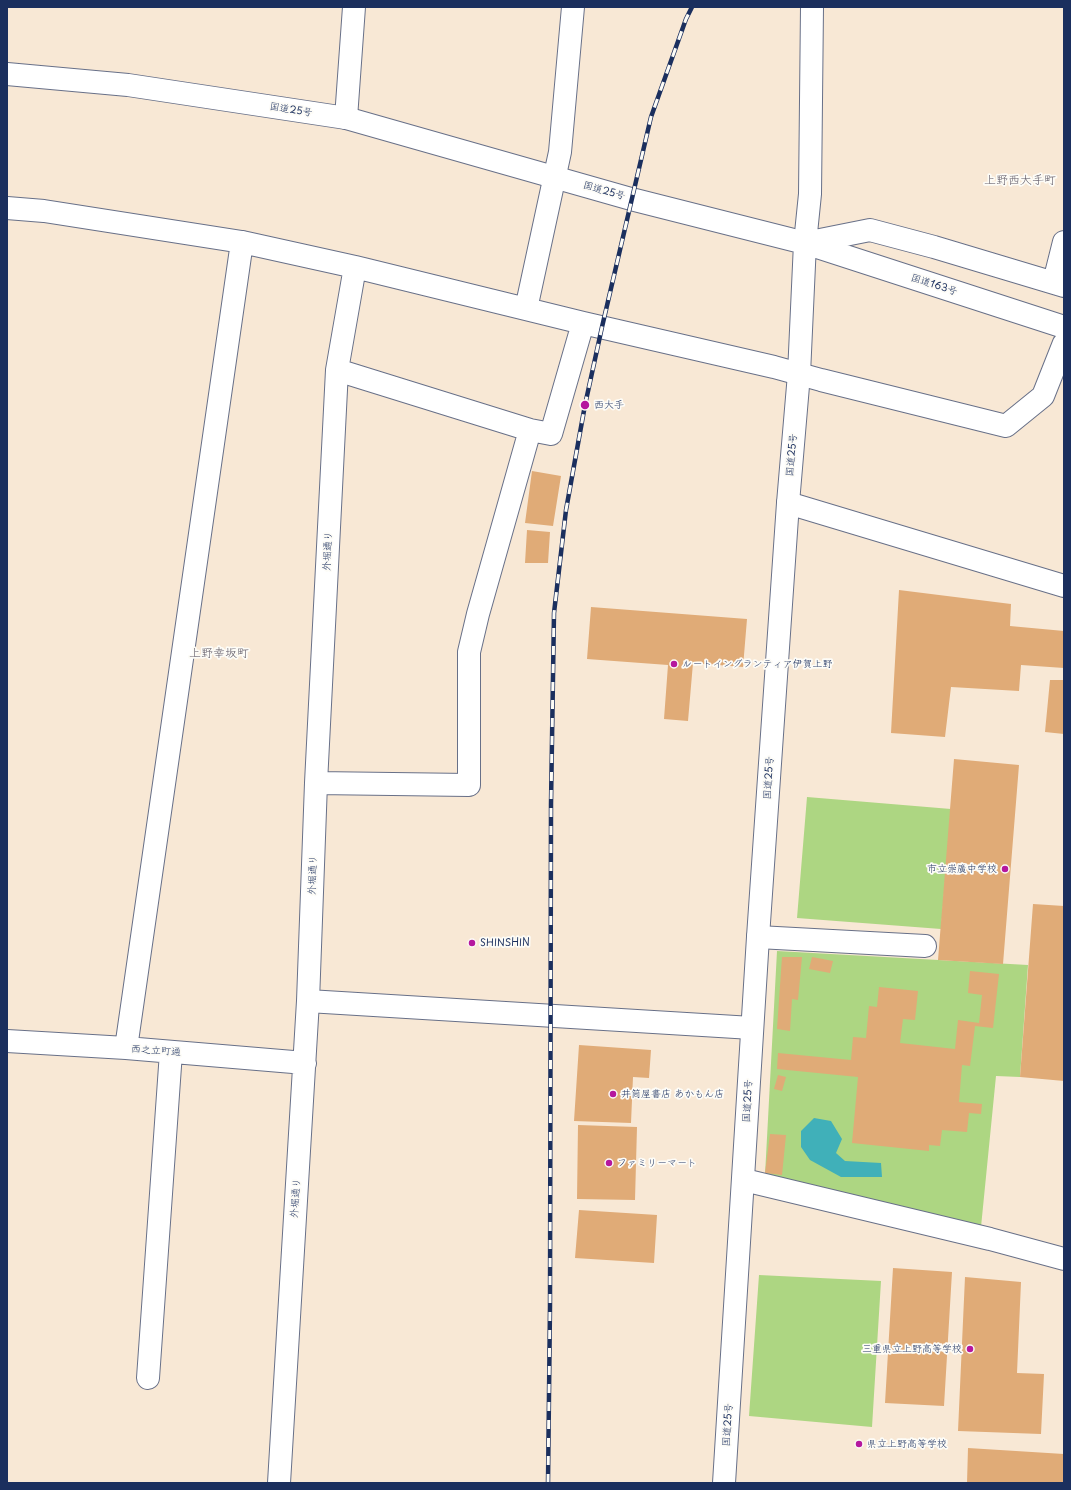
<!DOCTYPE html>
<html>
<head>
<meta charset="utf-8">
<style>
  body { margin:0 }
  #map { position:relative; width:1071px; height:1490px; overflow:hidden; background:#f8e8d5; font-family:"Playpen Sans",sans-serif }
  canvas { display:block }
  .frame { position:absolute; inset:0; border:8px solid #1b2f5e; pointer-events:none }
</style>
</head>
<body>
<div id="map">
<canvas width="1071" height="1490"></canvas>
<div class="frame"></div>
</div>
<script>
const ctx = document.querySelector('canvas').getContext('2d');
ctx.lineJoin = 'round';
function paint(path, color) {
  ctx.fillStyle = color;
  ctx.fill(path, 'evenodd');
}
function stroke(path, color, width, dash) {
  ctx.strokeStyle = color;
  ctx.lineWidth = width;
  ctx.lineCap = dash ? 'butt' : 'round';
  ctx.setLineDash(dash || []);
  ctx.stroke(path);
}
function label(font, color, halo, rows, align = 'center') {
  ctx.font = font + ' "Playpen Sans","Klee One",sans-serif';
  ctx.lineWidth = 3.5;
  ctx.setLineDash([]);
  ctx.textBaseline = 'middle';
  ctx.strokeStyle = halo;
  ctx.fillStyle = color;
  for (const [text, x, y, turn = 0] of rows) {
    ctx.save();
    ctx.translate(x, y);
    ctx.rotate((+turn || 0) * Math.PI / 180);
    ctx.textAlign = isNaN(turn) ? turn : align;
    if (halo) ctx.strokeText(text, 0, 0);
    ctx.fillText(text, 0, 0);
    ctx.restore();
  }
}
paint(new Path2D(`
  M807,797L951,809L941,929L797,918Z
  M777,951L1028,965L1020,1077L996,1076L981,1227L765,1175Z
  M759,1275L881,1281L872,1427L749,1416Z`), '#add682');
paint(new Path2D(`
  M814,1118L831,1121L842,1139L836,1153L845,1161L881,1163L882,1177H841L810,1160L801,1147V1131Z`), '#40b0b9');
paint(new Path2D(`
  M532,471L561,476L553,526L525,523Z
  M527,530L550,532L548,563H525Z
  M899,590L1011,604L1010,626L1064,631V668L1021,665L1019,691L951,687L945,737L891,733Z
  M591,607L747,619L743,667L693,663L688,721L664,719L668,665L587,659Z
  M1050,680H1064V734L1045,732Z
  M954,759L1019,765L1003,964L938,960Z
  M1033,904L1064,906V1081L1020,1077Z
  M782,957H802L798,1000L792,999L790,1031L777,1029Z
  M812,957L833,961L830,973L809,969Z
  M970,971L999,974L993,1028L975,1026L970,1066L962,1065L959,1102L982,1104L981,1114L969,1113L967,1132L942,1130L940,1146L929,1145V1151L852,1143L858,1077L777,1069L778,1053L851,1060L853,1037L866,1038L869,1006L877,1007L879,987L918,991L915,1020L903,1019L900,1043L955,1049L958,1020L979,1023L982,995L968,993Z
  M579,1045L651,1050L649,1078L633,1077L631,1123L574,1121Z
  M778,1075L786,1077L782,1091L774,1089Z
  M578,1125L637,1127L635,1200L577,1199Z
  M770,1134L786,1135L782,1175L765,1173Z
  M579,1210L657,1215L654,1263L575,1258Z
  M893,1268L952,1272L944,1406L885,1403Z
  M965,1277L1021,1282L1017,1373L1044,1374L1041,1434L958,1431Z
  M968,1448L1064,1454V1483H967Z`), '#e0ab77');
const minor = new Path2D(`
  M812,7L810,194L805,243L870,230L934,247L1064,286
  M346,118L354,7
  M7,208L44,211L242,242L355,267L583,323L774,367L821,380L1006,426L1043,396L1064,343
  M1054,282L1064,242
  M526,309L560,152L573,7
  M337,370L530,430L551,434L583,323
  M788,503L1064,586
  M316,783L469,785V652L478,614L530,430
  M758,937L925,946
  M308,1001L752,1028
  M7,1041L126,1048L305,1063
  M126,1048L242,242
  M744,1180L990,1239L1064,1259
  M148,1378L171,1052
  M279,1483L308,1001L316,783L337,370L355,267`);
const highway = new Path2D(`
  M7,74L128,85L346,118L631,199L805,243L1064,327
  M724,1483L758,937L788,503L799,374L805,243`);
stroke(minor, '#687088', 24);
stroke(highway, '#687088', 24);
stroke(new Path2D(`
  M537,1483V1482`), '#687088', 2.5, [3, 3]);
stroke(minor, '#fff', 22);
stroke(highway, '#fff', 22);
const rail = new Path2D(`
  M548,1483L550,1306L551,804L554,613L566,510L585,405L602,327L651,117L686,19L692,7`);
stroke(rail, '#1b2f5e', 4.5);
stroke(rail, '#fdfcf7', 3, [9]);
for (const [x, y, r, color] of [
  [585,405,5,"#b5179e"],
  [674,664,4,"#b5179e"],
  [1005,869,4,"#b5179e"],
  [472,943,4,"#b5179e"],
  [613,1094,4,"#b5179e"],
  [609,1163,4,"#b5179e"],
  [970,1349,4,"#b5179e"],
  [859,1444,4,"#b5179e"]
]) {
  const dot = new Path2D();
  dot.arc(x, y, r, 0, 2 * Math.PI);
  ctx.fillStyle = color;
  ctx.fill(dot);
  stroke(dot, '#fdfcf7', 1.5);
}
label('10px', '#1b2f5e', '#fdfcf7', [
  ["国道25号",291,110,9],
  ["国道25号",604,191,16],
  ["国道163号",934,285,18],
  ["国道25号",792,455,-85],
  ["外堀通り",328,551,-87],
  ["国道25号",769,778,-86],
  ["外堀通り",313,875,-88],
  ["西之立町通",156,1051,4],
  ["国道25号",748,1101,-87],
  ["外堀通り",296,1198,-86],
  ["国道25号",728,1425,-86]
]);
label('10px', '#1b2f5e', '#fdfcf7', [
  ["西大手",594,405],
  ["ルートイングランティア伊賀上野",682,664],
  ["市立崇廣中学校",997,869,"right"],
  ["SHINSHIN",480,943],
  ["井筒屋書店 あかもん店",621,1094],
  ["ファミリーマート",617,1163],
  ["三重県立上野高等学校",962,1349,"right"],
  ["県立上野高等学校",867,1444]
], 'left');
label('12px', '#605a67', '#fdfcf7', [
  ["上野西大手町",1020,181],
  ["上野幸坂町",219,654]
]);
</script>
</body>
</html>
